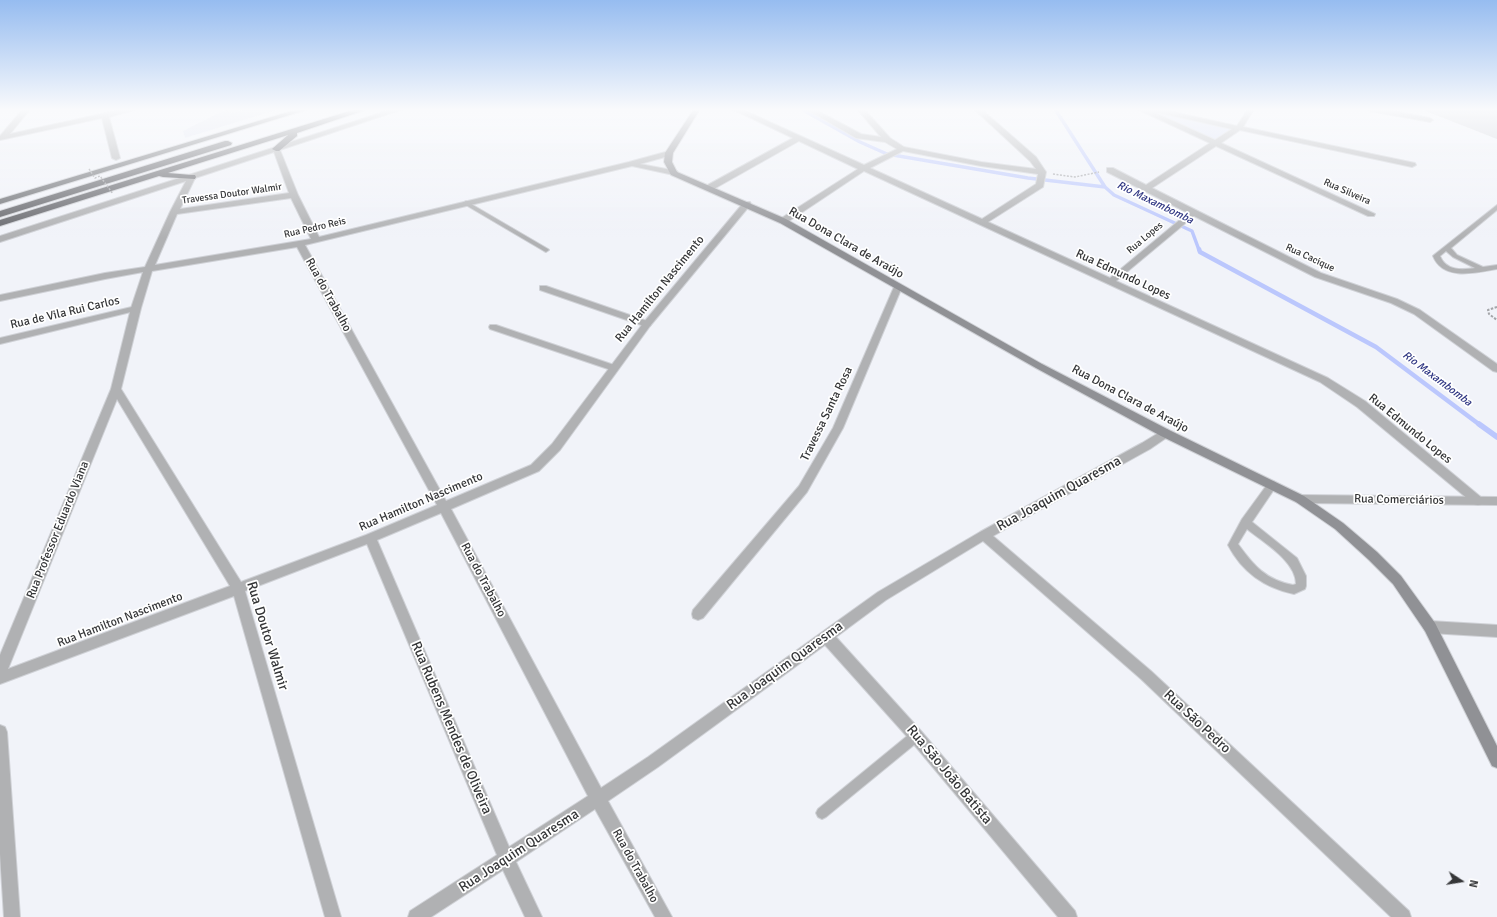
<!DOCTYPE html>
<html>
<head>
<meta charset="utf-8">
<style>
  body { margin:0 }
  #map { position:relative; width:1497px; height:917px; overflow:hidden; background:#f1f3f9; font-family:Signika,sans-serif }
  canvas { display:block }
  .north { position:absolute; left:1441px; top:861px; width:40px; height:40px; -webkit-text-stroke:3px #fff; paint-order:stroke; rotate:102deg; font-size:11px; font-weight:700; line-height:16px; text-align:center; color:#353638 }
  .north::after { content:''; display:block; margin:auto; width:14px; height:18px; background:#353638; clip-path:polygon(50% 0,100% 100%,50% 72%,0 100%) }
</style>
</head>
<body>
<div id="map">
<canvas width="1497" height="917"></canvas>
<div class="north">N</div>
</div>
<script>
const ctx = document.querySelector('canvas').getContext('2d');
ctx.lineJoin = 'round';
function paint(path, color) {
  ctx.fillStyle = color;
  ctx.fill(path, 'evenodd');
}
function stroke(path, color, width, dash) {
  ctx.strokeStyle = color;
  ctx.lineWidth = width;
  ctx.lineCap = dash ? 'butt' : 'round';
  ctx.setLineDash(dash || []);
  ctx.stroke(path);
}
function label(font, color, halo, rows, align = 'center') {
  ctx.font = font + ' Signika,sans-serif';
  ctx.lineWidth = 3.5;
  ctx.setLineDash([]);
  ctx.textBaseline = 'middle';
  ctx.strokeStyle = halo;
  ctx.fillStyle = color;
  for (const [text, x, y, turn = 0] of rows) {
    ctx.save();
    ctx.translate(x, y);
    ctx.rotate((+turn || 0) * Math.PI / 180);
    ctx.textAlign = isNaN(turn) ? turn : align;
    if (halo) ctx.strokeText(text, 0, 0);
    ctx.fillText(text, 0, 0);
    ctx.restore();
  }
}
paint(new Path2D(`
  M246,109L276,110L185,138L183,131L225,110L232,113Z`), '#e2e5f3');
paint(new Path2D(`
  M1142,109L1238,128L1217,143Z`), '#d8dff9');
stroke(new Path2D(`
  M801,109L860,142L887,154L1028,178L1105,187L1114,195L1192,231L1199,250
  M1055,109L1105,187`), '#bbc7fd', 3.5);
stroke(new Path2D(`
  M1199,249L1200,252L1376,347L1480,425`), '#bbc7fd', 4.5);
stroke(new Path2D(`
  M1479,424L1497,437`), '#bbc7fd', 5.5);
paint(new Path2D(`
  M1423,109H1497V139L1423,110Z`), '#cbcdd3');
const service = new Path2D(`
  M466,201L548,249L549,250L546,252L544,251L464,204L463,203Z
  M1497,205V210L1451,248L1457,255L1483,267L1497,265V269C1475,273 1443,281 1433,256L1434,255ZM1446,251L1453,257L1475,268C1462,270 1446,271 1440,256Z
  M540,286H546L650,322L651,324L650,326H644L540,290Z
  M136,306H139V310L0,344V338Z
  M490,325H496L617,366L618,368L614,371L611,370L490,329L489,327Z
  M1272,481L1275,482L1277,485L1252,522L1297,558L1306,576V586L1305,589L1294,594C1265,588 1242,572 1228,545L1242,519L1269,482ZM1247,529C1263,542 1296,561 1296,584L1293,585C1266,580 1254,566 1238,544Z
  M916,730L920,732L922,736L920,740L826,817L822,819L818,817L816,813L818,809L912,732Z`);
const minor = new Path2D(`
  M23,109H30L10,134L124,109H137L109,117L120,158L116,160L112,158L102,118L0,140V136Z
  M393,109H403L280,150L298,195L319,237L629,162L669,151L673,153L672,155L640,164L677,171L678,173L674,175L632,166L305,245L446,501L531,465L552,444L644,322L744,202H750L751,204L650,326L560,450L539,471L451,509L601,788L648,757L878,592L980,532L1142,443L1165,429L1169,430L1170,433L1169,436L1150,449L993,536L1151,671L1409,911L1411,917H1391L1141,679L983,541L886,600L836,637L921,731L1075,911L1077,917H1058L911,741L825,645L658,767L608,801L672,917H655L595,809L516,862L542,917H525L503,870L431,917H408L410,911L497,855L367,544L245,591L341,917H325L234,596L0,684V655L111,389L131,308L143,272L105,279L0,301V295L105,273L145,267L170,212L186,181L0,242V236ZM274,152L289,193L180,209L195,178ZM291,198L311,239L155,265L177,214ZM297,247L437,505L366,535L241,582L121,389L141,308L152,271ZM117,399L230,586L8,669ZM441,513L588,796L509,847L377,540Z
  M732,109H741L864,165L897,149L885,142L856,138L806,109H814L861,134L881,137L857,109H864L890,138L904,147L981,162L1036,169L1030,161L974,109H981L1036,157L1046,172L1043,187L988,222L1110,278L1188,213L1107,172V168H1113L1146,185L1210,143L1137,109H1159L1237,126L1248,109H1254L1243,127L1415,163L1416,165L1412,167L1240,130L1221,143L1375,214L1374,216H1368L1216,146L1152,188L1321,273L1397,299L1420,310L1497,364V372L1493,371L1414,314L1391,303L1315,277L1194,216L1116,281L1328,378L1365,401L1482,498L1484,501L1482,504L1478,505L1474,504L1357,407L1320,382L864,171L786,223H780V219L858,169L799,141L712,190H706V186L793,138ZM1151,111L1232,129L1215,140ZM903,151L981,166L1038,174L1036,184L982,219L870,168Z
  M1367,109H1382L1430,118L1433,120L1430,122L1370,111Z
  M898,284L902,287L843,428L807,492L703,618L698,620L693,618L692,614L693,610L799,486L833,428L894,287Z
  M1430,621L1497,625V637L1430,633L1425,631L1423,627L1425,623Z
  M0,725L5,727L7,732L20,917H4L0,854Z`);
const tertiary = new Path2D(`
  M1300,495L1497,497V505L1300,503L1296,502L1294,499L1296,496Z`);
const secondary = new Path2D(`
  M694,109H700L673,153L672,162L677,172L786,219L1042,364L1169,430L1304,496L1343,523L1377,552L1401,576L1435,623L1497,746V768L1492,766L1425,631L1393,584L1369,560L1335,529L1296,502L1161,436L1036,368L780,223L671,175L664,162L665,153Z`);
const trunk = new Path2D(`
  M298,109H309L0,204V199Z`);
const motorway = new Path2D(`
  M356,109H368L297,133V136L279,151H276L272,149L288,135L168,173L192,175H195L196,177L195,179L163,177L159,176L0,226V220Z
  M225,141H228L232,143L231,145L0,217V211Z`);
stroke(service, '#cfd1d6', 2);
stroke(minor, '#cfd1d6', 2);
stroke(tertiary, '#cfd1d6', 2);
stroke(secondary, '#cfd1d6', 2);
stroke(trunk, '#cfd1d6', 2);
stroke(motorway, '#cfd1d6', 2);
stroke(new Path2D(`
  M1053,174L1075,177L1099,172`), '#a4a5a9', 1.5, [2, 1.5]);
stroke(new Path2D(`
  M1497,307L1488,310L1489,314L1497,320`), '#a4a5a9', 2, [2.5, 1.5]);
paint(service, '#b0b1b3');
paint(minor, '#b0b1b3');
paint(tertiary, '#b0b1b3');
paint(secondary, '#909195');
paint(trunk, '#6e7074');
paint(motorway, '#65666b');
stroke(new Path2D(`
  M89,169L95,178L100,176L113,194`), '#a4a5a9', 1.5, [2, 1.5]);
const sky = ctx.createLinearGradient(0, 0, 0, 238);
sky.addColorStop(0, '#96bcf0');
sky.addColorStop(0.46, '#f9fafc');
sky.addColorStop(1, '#f9fafc00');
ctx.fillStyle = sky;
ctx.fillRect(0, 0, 1497, 238);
label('10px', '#353638', '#fff', [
  ["Rua Silveira",1347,192,24],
  ["Travessa Doutor Walmir",232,194,-8],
  ["Rua Pedro Reis",315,228,-13],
  ["Rua Lopes",1145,238,-40],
  ["Rua Cacique",1310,258,25]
]);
label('italic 11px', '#303783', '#fff', [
  ["Rio Maxambomba",1155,203,26],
  ["Rio Maxambomba",1437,379,37]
]);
label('12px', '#353638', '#fff', [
  ["Rua Dona Clara de Araújo",846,243,30],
  ["Rua Edmundo Lopes",1123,275,25],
  ["Rua Hamilton Nascimento",660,289,-51],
  ["Rua do Trabalho",328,295,61],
  ["Rua de Vila Rui Carlos",65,313,-13],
  ["Rua Dona Clara de Araújo",1130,399,28],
  ["Travessa Santa Rosa",827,414,-64],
  ["Rua Edmundo Lopes",1410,429,39],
  ["Rua Comerciários",1399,500,1],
  ["Rua Hamilton Nascimento",421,502,-23],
  ["Rua Professor Eduardo Viana",58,530,-68],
  ["Rua do Trabalho",483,580,62],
  ["Rua Hamilton Nascimento",120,620,-21],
  ["Rua do Trabalho",635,866,61]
]);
label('14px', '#353638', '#fff', [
  ["Rua Joaquim Quaresma",1059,494,-29],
  ["Rua Doutor Walmir",267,636,73],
  ["Rua Joaquim Quaresma",785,666,-36],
  ["Rua São Pedro",1197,722,43],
  ["Rua Rubens Mendes de Oliveira",451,728,67],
  ["Rua São João Batista",949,775,50],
  ["Rua Joaquim Quaresma",519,851,-33]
]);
</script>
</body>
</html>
